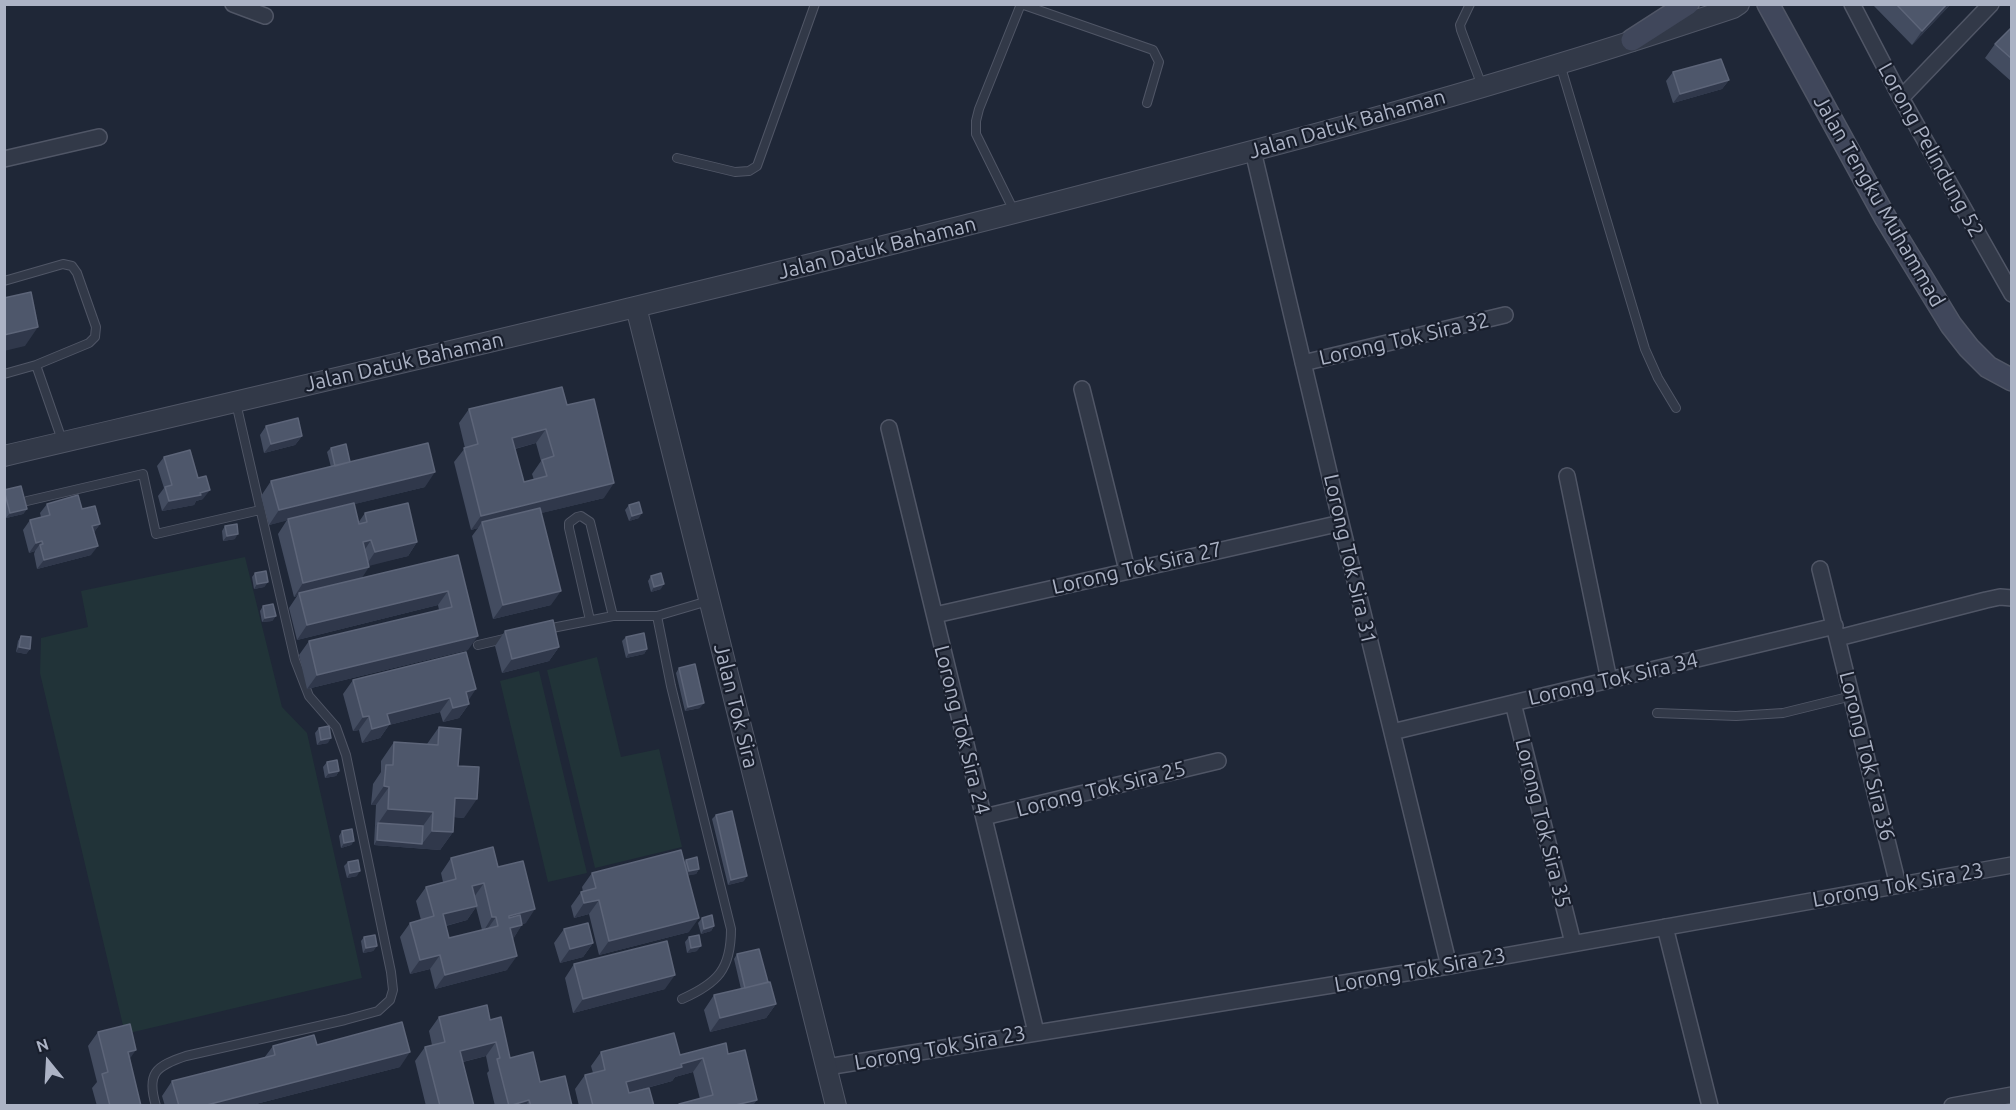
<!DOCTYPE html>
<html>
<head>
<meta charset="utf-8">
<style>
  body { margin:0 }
  #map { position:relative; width:2016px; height:1110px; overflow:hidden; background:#1f2737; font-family:Ubuntu,sans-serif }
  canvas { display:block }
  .frame { position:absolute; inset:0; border:6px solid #acb3c5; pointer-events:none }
  .north { position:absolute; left:18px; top:1032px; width:60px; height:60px; -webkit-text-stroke:4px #181e2c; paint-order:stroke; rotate:342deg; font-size:16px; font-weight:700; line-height:24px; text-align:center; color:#acb3c5 }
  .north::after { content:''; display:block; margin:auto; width:21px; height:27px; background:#acb3c5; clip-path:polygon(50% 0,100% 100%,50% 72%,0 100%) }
</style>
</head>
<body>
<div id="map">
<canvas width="2016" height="1110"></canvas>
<div class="frame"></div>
<div class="north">N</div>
</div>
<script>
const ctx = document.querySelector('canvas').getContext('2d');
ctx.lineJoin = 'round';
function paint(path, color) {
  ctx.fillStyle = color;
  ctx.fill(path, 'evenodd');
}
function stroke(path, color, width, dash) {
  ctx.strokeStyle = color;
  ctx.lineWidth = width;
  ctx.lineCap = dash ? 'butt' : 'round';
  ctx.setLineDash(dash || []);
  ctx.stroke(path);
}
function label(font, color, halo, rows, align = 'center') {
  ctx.font = font + ' Ubuntu,sans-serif';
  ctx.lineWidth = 4.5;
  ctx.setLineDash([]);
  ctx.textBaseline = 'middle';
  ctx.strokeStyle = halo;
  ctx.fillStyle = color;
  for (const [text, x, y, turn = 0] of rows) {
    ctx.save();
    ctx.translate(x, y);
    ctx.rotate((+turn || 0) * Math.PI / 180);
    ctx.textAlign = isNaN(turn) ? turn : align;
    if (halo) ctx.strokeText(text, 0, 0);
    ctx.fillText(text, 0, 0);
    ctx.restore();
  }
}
paint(new Path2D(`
  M245,557L282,707L307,733L362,978L125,1034L40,673L41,638L88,627L81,591Z
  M597,657L621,757L659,749L682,847L595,868L547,670Z
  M539,671L587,873L548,882L500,681Z`), '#213338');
const service = new Path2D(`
  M1470,4L1460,25L1461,30L1482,86
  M1560,64L1645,349L1658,378L1676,408
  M677,158L735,172L749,171L757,166L815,4
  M1014,211L976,134V121L979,109L1021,4L1153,50L1159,62L1147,103
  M4,281L63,264L72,266L77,273L96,327L95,337L89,343L36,365L4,374
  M36,365L62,440
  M27,501L143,474L156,534L260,510
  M657,616L671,686L731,929C731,969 718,983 682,999
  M590,620L569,528V523L577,517L581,516L590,522L613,616
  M547,629L613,616H657L708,601
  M478,645L508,638
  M1657,713L1736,716L1783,713L1852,696
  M156,1106C146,1073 156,1066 186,1056L345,1020L378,1011L390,1000L393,990L391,972L346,755L336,727L309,696L295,660L236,403`);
const minor = new Path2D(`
  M233,4L265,16
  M1852,4L1901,98L2012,294
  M1901,98L1991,4
  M1253,151L1341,523L1449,966
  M4,159L99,137
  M1303,363L1505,315
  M1082,389L1127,570
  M889,428L1036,1032
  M1567,476L1609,680
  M1820,569L1898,885
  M935,615L1341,523
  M1838,638L1986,600L2000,597L2012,598
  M1513,703L1573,943
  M1392,732L1835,626
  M984,817L1218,761
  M1665,927L1710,1106
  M827,1067L1449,966L2012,865
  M1952,1106L2012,1095`);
const tertiary = new Path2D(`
  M636,307L836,1106
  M4,456C371,370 739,285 1103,190C1257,150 1411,110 1562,63C1619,46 1676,27 1733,8L1739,4`);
const secondary = new Path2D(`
  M1768,4L1885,217L1951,325L1969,348L1988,367L2012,380
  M1632,40L1688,4`);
stroke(service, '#505666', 10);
stroke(minor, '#505666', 18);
stroke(tertiary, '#505666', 22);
stroke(secondary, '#505666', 24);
stroke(service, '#323948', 8);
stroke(minor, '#323948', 15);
stroke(tertiary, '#323948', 20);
stroke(secondary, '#40475b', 21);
paint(new Path2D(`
  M1875,4H1951L1912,45L1874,6Z
  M2012,27V82L1985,58L1995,44Z
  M1673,72L1729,80L1722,89L1673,103L1666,81Z
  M567,405L604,498L541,513L551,605L493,619L472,536L478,528L471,530L454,462L465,448L459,423L469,409ZM536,443L541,461L532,474L534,480L524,482L515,449Z
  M266,426L302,436L295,445L264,453L260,435Z
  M331,448L350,462L425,487L354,504L358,523L365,513L417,542L408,556L369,565L361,578L458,555L468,650L307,689L299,655L309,641L439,610L438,605L297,640L289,608L297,596L294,597L278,534L287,520L269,525L261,496L271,481L331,467L327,452Z
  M164,457L203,499L196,501L194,505L162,511L158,496L164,488L157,466Z
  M4,490L27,509L23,514L6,518L4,511Z
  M47,504L100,524L94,532L91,555L37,569L34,554L35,551L29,553L23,530L30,520L41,517L40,513Z
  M629,505L639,518L629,521L625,510Z
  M225,526L235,539L223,541L222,531Z
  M255,573L268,582L264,587L254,589L252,577Z
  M651,576L661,589L651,592L648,581Z
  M263,606L276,616L272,621L262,622L260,611Z
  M505,631L559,647L549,661L502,673L495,646Z
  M21,636L30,649L26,654L16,652L18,641Z
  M626,637L647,649L644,654L626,658L622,641Z
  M679,668L700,708L685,711L676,673Z
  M353,680L468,701L469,704L459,718L443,722L440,712L389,725L380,738L362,743L359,730L353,731L343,694Z
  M439,727L458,766L464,818L454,817L453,832L440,850L374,845L376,805H371L373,784L381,772V761L394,742L427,744Z
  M319,728L328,743L317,745L315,733Z
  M327,762L339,771L336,776L325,778L323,767Z
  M716,815L744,881L728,885L712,819Z
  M342,831L354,841L351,845L341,848L339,836Z
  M451,858L498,867L526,923L522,924L513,939L507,970L435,989L430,969L410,974L400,937L410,923L421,920L416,901L426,887L443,882L441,873ZM476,907L482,930L449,938L446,926L467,920Z
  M686,860L699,869L696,874L688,875L689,932L599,955L589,914L574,918L571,906L581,892H583L582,887L592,873L684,863Z
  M348,862L357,876L347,878L344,866Z
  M702,918L714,926L711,931L701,934L698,923Z
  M564,929L593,943L583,957L560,963L554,943Z
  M364,937L377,946L373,951L363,953L361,941Z
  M689,937L697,951L687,953L685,942Z
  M737,954L768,982L776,1004L766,1018L710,1032L704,1010L714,995L741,989L734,959Z
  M574,964L665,989L573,1013L565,978Z
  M439,1017L490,1020L510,1058L540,1082L572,1106H495L487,1073L489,1071L486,1056L463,1062L474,1106H426L415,1061L425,1047L432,1045L429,1031Z
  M98,1032L130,1059L141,1106H97L92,1088L97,1082L88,1046Z
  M317,1045L400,1067L248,1106H165L162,1096L172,1081L264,1058L273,1046Z
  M601,1052L680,1055L728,1054L757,1100L752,1106H678L679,1104L700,1099L693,1072L675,1077L672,1081L629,1093L654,1106H579L575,1089L585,1075L593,1073L591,1066Z`), '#434c60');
paint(new Path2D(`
  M1947,4H1951L1912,45L1922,31Z
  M1729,80L1722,89L1673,103L1680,94Z
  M38,327L25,346L4,351V335Z
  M546,429L536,443L502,452L512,438Z
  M302,436L295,445L264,453L271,444Z
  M435,472L425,487L269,525L279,510Z
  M614,483L604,498L484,527L482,522L478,528L471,530L481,516Z
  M210,490L203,499L196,501L194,505L162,511L169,501Z
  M27,509L23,514L6,518L10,513Z
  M642,513L639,518L629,521L632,516Z
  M100,524L93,534L92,526Z
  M238,534L235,539L223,541L227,536Z
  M371,540L362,554L363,542Z
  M42,541L35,551L29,553L36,543Z
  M417,542L408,556L365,567L375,552Z
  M98,546L91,555L37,569L44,560Z
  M369,567L360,581L299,593L297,596L294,597L303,583Z
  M268,582L264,587L254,589L257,584Z
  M664,584L661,589L651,592L654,587Z
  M448,591L438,605L297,640L307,625Z
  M561,591L551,605L493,619L503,605Z
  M276,616L272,621L262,622L265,618Z
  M478,636L468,650L307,689L317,675Z
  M19,647L30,649L26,654L16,652Z
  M559,647L549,661L502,673L512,659Z
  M647,649L644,654L626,658L629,653Z
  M476,689L466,704V692Z
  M450,698L440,712L389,725L380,738L362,743L372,729L387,714Z
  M704,703L700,708L685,711L688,707Z
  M469,704L459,718L443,722L453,708Z
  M369,716L359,730L353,731L363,717Z
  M331,738L328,743L317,745L321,740Z
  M339,771L336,776L325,778L329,773Z
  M384,786L389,787L376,805H371Z
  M455,798L477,799L464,818L442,816Z
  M388,809L433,812L420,830L378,823L375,828Z
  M432,831L453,832L440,850L374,845L377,840L422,844Z
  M354,841L351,845L341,848L344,843Z
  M699,869L696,874L686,876L689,871Z
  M360,871L357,876L347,878L350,873Z
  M747,876L744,881L728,885L731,880Z
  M484,883L474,897L472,886Z
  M599,900L589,914L574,918L584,903Z
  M477,906L467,920L433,929L443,914Z
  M535,909L526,923L499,930L509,916Z
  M492,917H496L486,931L483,932Z
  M699,918L689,932L599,955L609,941Z
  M522,925L513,939L510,928Z
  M714,926L711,931L701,934L704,929Z
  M593,943L583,957L560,963L570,949Z
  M377,946L373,951L363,953L366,948Z
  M701,946L697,951L687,953L691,948Z
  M440,955L430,969L410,974L420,960Z
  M517,956L507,970L435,989L445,975Z
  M675,975L665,989L573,1013L583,999Z
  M776,1004L766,1018L710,1032L720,1018Z
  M496,1042L486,1056L450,1065L460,1051Z
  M136,1050L126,1064L128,1052Z
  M410,1052L400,1067L248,1106H203Z
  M703,1058L693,1072L675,1077L672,1081L616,1096L626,1082L681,1064Z
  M529,1100L526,1106H510Z
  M757,1100L752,1106H731Z`), '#30384b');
const building = new Path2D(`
  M1896,4H1947L1922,31Z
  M2012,27V59L1995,44Z
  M1721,59L1729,80L1680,94L1673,72Z
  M31,292L38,327L4,335V298Z
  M562,387L567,405L594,399L614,483L481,516L464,448L478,444L469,409ZM546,429L554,456L542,460L547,476L524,482L512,438Z
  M298,418L302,436L271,444L266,426Z
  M428,443L435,472L279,510L271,481Z
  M346,444L350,462L335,466L331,448Z
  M190,450L198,478L206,476L210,490L200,493L201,495L169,501L165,487L172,485L164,457Z
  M21,486L27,509L10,513L4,490Z
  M78,495L82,509L95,506L100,524L92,526L98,546L44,560L40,545L43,544L42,541L36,543L30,520L50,515L47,504Z
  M639,502L642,513L632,516L629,505Z
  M354,503L359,524L367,522L365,513L408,503L417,542L375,552L371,540L363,542L369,567L303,583L288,519Z
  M540,508L561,591L503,605L482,522Z
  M237,524L238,534L227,536L225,526Z
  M458,555L478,636L317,675L309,641L452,607L448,591L307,625L299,593Z
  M266,571L268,582L257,584L255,573Z
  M661,573L664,584L654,587L651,576Z
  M273,604L276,616L265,618L263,606Z
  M553,620L559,647L512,659L505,631Z
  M644,633L647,649L629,653L626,637Z
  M21,636L31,637L30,649L19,647Z
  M466,652L476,689L466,692L469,704L453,708L450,698L387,714L390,724L372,729L369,716L363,717L353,680Z
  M695,664L704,703L688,707L679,668Z
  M329,726L331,738L321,740L319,728Z
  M439,727L461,729L458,766L479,767L477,799L455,798L453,832L432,831L433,812L388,809L389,787L384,786L386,765H393L394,742L438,745Z
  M337,760L339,771L329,773L327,762Z
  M732,811L747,876L731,880L716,815Z
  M378,823L423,826L422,844L377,840Z
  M352,829L354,841L344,843L342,831Z
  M493,847L498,867L523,861L535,909L509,916V918L520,915L522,925L510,928L517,956L445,975L440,955L420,960L410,923L434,916L426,887L456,879L451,858ZM484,883L492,917H496L498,926L449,938L443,914L477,906L472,886Z
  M681,850L699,918L609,941L599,900L584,903L581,892L596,888L592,873Z
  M697,857L699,869L689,871L686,860Z
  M358,860L360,871L350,873L348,862Z
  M712,915L714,926L704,929L702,918Z
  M588,923L593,943L570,949L564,929Z
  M375,935L377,946L366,948L364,937Z
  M699,935L701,946L691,948L689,937Z
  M667,941L675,975L583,999L574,964Z
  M759,949L768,982L745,988L737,954Z
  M770,982L776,1004L720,1018L714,995Z
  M487,1005L490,1020L501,1017L510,1058L533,1052L540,1082L565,1076L572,1106H531L529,1100L509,1106L497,1059L500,1058L496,1042L460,1051L474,1106H440L425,1047L445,1042L439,1017Z
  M402,1022L410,1052L203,1106H179L172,1081L275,1055L273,1046L314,1035L317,1045Z
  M130,1024L136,1050L128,1052L141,1106H110L102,1074L108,1072L98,1032Z
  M674,1033L680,1055L726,1043L728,1054L745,1050L757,1100L731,1106H679V1104L713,1095L703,1058L681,1064L682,1067L626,1082L629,1093L649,1088L654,1106H593L585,1075L605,1070L601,1052Z`);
paint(building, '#4e576b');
stroke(building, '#5d6579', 1.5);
label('21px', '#acb3c5', '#181e2c', [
  ["Jalan Datuk Bahaman",1347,124,-16],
  ["Lorong Pelindung 52",1931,150,61],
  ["Jalan Tengku Muhammad",1879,201,60],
  ["Jalan Datuk Bahaman",877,248,-14],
  ["Lorong Tok Sira 32",1404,339,-13],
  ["Jalan Datuk Bahaman",404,362,-13],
  ["Lorong Tok Sira 31",1350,559,77],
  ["Lorong Tok Sira 27",1137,568,-13],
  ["Lorong Tok Sira 34",1613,679,-13],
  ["Jalan Tok Sira",736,706,76],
  ["Lorong Tok Sira 24",962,730,76],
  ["Lorong Tok Sira 36",1867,756,76],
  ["Lorong Tok Sira 25",1101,789,-14],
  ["Lorong Tok Sira 35",1543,823,76],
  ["Lorong Tok Sira 23",1898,885,-10],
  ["Lorong Tok Sira 23",1420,970,-10],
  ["Lorong Tok Sira 23",940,1048,-10]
]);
</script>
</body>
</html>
